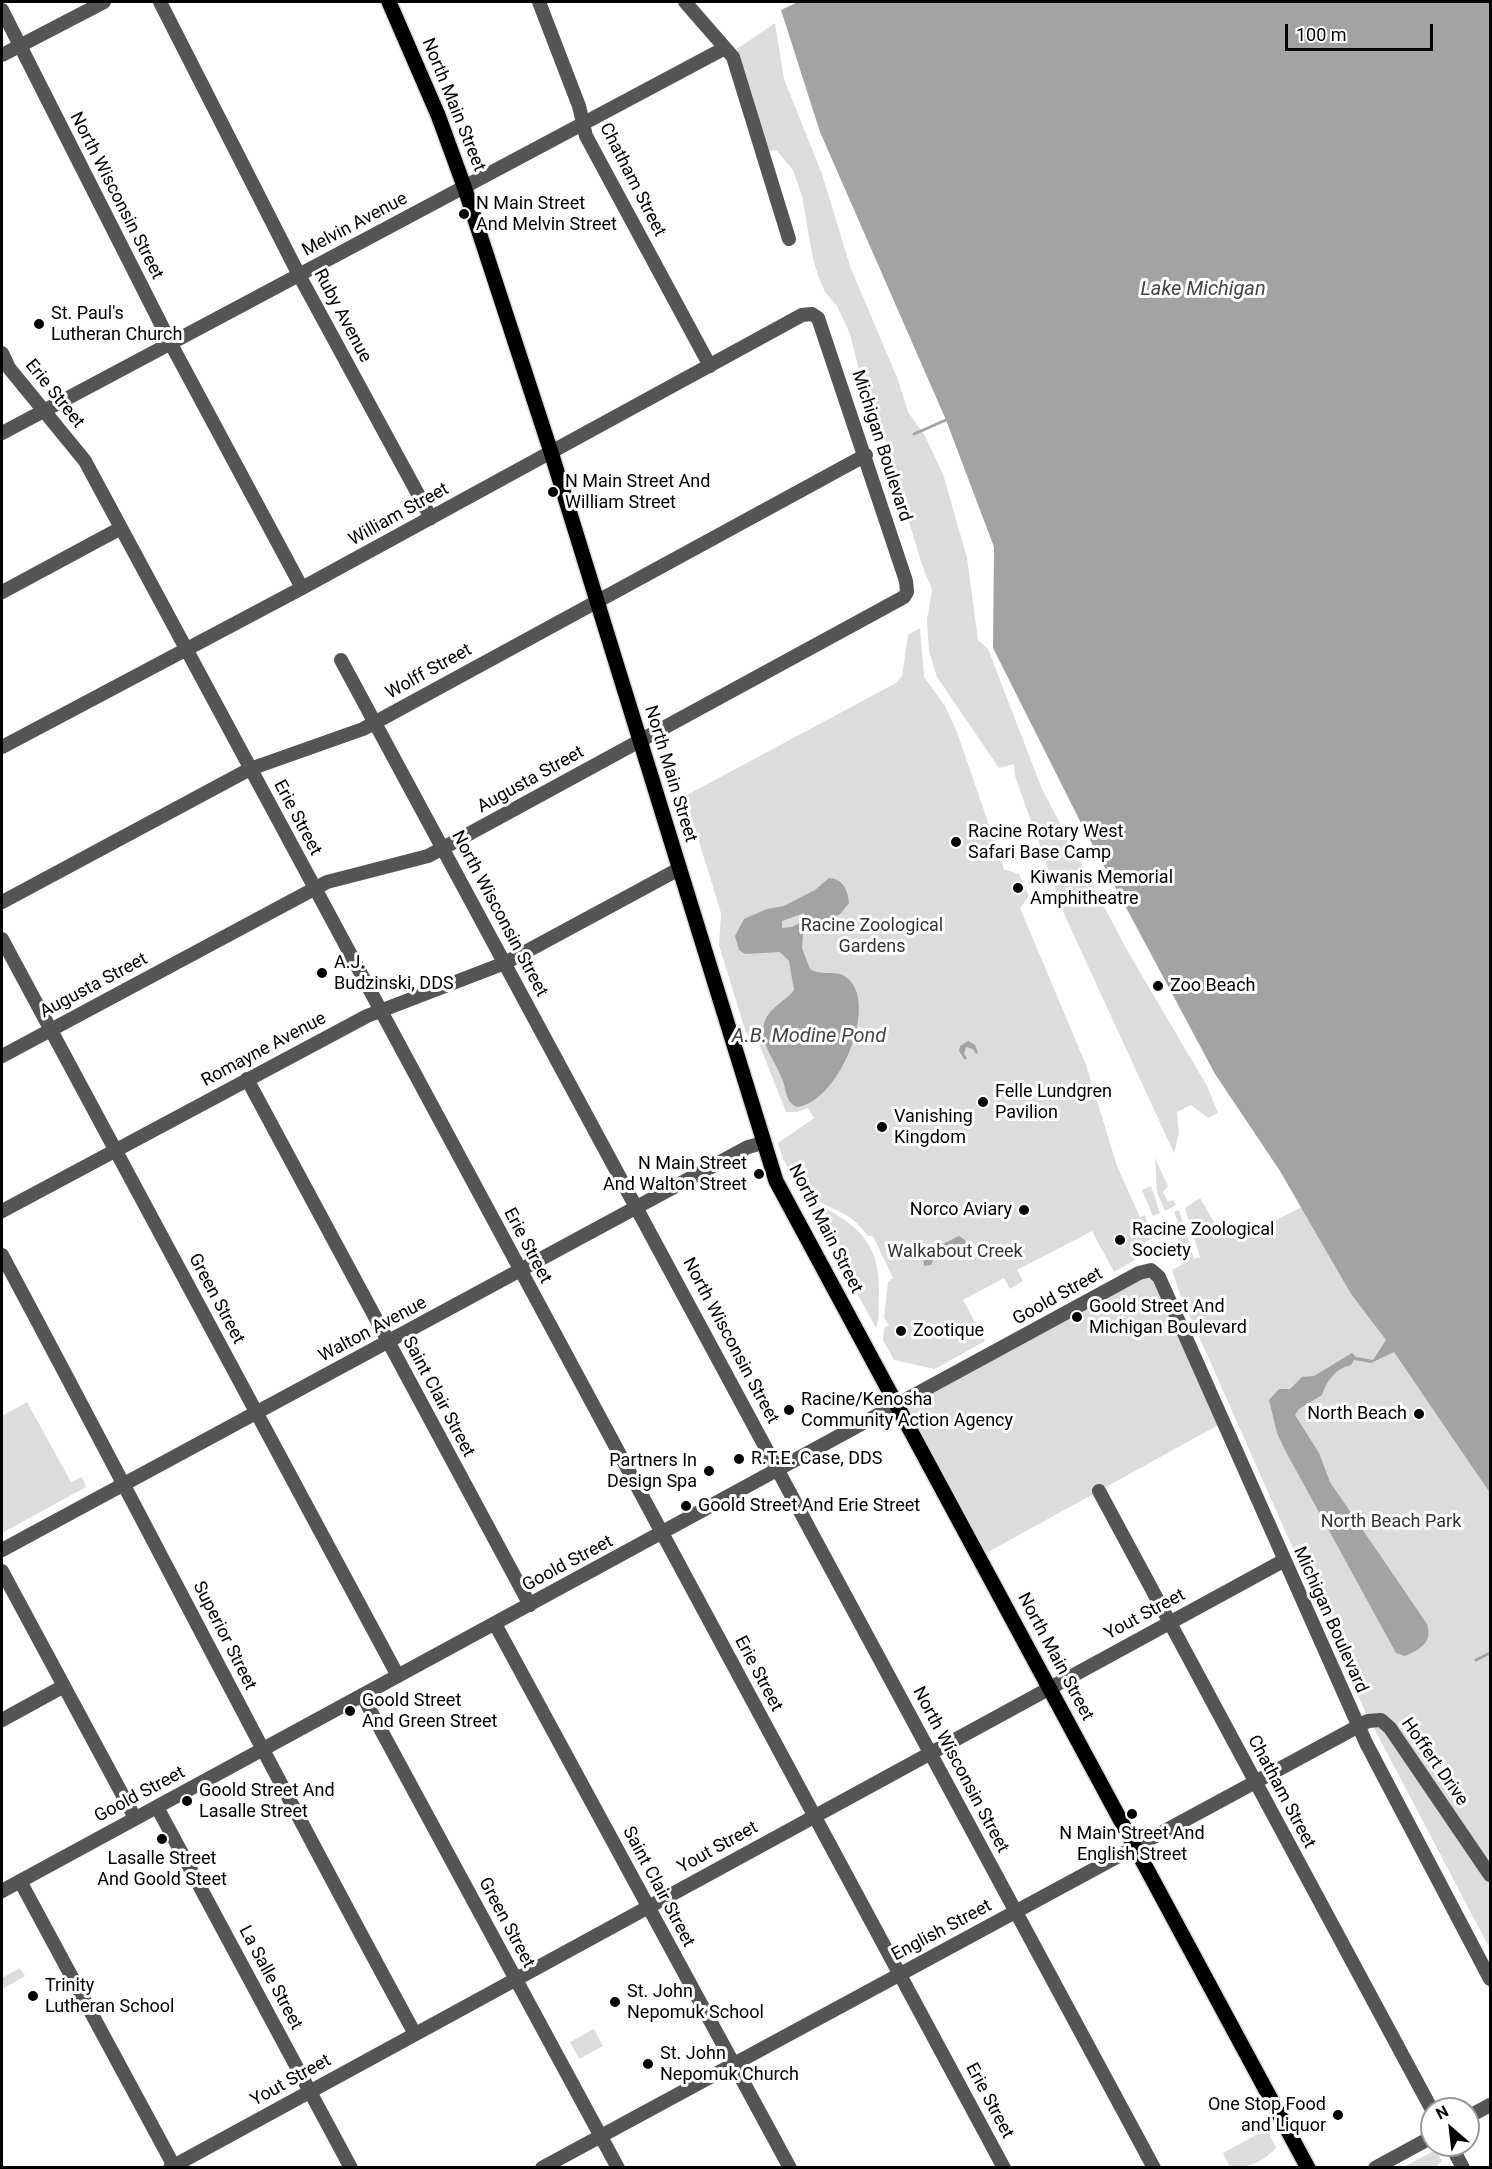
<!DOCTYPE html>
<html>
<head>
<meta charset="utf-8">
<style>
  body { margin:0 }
  #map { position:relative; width:1492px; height:2169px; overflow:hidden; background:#fff; font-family:Roboto,sans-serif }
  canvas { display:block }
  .frame { position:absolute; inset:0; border:3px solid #000; pointer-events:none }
  .north { position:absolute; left:1420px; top:2097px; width:60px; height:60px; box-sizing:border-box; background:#fff; border:2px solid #999; border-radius:50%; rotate:332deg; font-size:16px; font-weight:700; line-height:24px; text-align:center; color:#000 }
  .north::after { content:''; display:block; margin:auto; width:21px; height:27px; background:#000; clip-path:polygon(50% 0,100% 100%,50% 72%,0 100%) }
  .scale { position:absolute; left:1285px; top:24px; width:148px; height:27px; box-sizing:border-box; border:3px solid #000; border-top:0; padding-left:8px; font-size:18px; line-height:21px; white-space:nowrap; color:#000; -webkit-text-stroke:4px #fff; paint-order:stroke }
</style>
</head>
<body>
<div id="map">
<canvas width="1492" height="2169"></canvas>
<div class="frame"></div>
<div class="north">N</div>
<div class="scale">100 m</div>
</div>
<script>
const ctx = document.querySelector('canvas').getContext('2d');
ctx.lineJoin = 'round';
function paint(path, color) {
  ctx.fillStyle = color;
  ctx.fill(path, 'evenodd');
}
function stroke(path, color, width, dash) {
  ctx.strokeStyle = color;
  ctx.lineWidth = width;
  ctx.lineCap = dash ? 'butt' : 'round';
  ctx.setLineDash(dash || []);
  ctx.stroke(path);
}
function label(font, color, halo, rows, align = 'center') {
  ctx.font = font + ' Roboto,sans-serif';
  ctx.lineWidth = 6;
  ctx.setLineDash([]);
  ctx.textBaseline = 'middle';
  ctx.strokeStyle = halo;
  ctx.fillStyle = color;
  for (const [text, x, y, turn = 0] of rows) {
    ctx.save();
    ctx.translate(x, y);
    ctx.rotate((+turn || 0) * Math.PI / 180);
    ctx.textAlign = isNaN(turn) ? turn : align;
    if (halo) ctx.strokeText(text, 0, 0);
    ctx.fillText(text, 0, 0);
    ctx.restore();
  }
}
paint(new Path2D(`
  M775,23L784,79L822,174L850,266L898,380L908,412L925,436L943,474L967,558L978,640L988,649L1042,789L1128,952L1207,1086L1218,1113L1208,1118L1191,1105L1177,1112L1179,1133L1174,1153L1065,916L1015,776L1014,764L999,768L937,677L929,651L927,620L932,590L922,565L887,448L882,423L872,411L863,386L850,334L837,306L825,292L819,278L813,259L802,196L793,170L776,150L767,152L737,49Z
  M920,628L924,677L945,706L957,732L1004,869L1019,874L1029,896L1020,908L1086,1065L1117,1166L1140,1217L1145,1215L1152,1239L1145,1242L1150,1251L1114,1272L1092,1231L1017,1270L1023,1281L1010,1289L1004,1278L963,1300L985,1341L935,1369L894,1360L883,1340L884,1328L889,1325L884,1318L888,1282L893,1278L873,1236H868C849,1210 836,1213 812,1197C795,1185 783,1162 778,1143L814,1118L808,1108L797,1112H786L754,1031L752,1041L746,1033L719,945L721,913L685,796L896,683L902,676L908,635Z
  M1155,1158L1168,1186L1163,1192L1168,1202L1173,1200L1176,1205L1165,1211L1157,1192Z
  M1151,1186L1160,1213L1153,1216L1142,1190Z
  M1200,1198L1223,1237L1237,1239L1302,1207L1351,1294L1387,1340L1490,1493V1949L1365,1711L1178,1289L1172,1270L1189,1261L1171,1225L1178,1222L1174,1212L1179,1210L1194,1259L1200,1257L1185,1208Z
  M808,1199C854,1223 881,1238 879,1296C878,1306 880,1320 876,1328L806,1200Z
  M1151,1270L1222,1423L979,1557L896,1405Z
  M27,1402L71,1482L82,1477L86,1487L2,1533V1416Z
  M20,1968L25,1976L2,1989V1978Z
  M594,2029L603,2046L579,2059L570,2042Z
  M1267,2129L1276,2148C1263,2162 1249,2168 1230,2167L1223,2153Z
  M1436,2150L1442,2161L1436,2167H1403Z`), '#dcdcdc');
paint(new Path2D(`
  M798,2H1490V1493L1394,1352L1371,1363L1354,1360L1351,1365C1335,1369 1327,1380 1322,1395L1299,1409L1295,1415L1319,1453L1330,1482L1427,1624C1433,1643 1420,1649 1405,1656L1396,1653L1286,1452L1277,1433L1269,1400L1279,1389H1290L1302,1377L1314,1376L1352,1353L1356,1357L1373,1360L1386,1340L1351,1294L1280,1171L1215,1074L1082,825L993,648L994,547L946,420L820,132L781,10Z
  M829,878C843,879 848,890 849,903L840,914L803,934L802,948L810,969C824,978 840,966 852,983C875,1015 836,1103 797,1107C785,1102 787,1090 782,1079C776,1061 757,1041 765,1021C770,1007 786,1001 794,990L789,961L780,952L745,954L739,950L735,936L744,919L767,909L784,906L815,890ZM804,913L805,920L792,927L782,928V921Z
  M968,1041L975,1045L978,1053L976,1054L973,1049L966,1047L964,1054L967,1058L965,1060L959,1051L960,1046Z
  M959,1236L965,1240L967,1249L958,1255L935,1256L931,1265L924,1266L923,1254Z`), '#a3a3a3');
stroke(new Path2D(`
  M914,434L946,420
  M1476,1660L1490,1653`), '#a3a3a3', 3);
const major = new Path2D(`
  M389,2L438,115L464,186L551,452L776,1181L1308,2168`);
stroke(major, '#dbdbdb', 18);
stroke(new Path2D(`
  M160,2L299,275L431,518
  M539,2L579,106L586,136L710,366
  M685,2L733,57L789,239
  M2,10L171,344L302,588
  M2,55L104,2
  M2,353L9,368L85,461L1004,2168
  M2,433L725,48
  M2,592L121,528
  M341,660L1154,2168
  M2,747L302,588L802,315L812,314L818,318L906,581L907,592L904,597L443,848L428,856L327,882L2,1056
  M2,902L250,769L363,729L866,455
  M2,939L398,1676
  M247,1079L530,1605
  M2,1211L367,1016L505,963L679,869
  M2,1255C141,1514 274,1776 415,2034
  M1099,1491L1432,2110
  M2,1550L748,1147L763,1143
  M2,1571L135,1818
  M495,1624L790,2168
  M362,1695L618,2168
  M2,1720L64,1686
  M157,1807L351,2168
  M20,1881L175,2168
  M2,1891L1139,1273L1151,1270L1159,1277L1366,1743L1490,1979
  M1468,2117L1490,2105
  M1451,2145L1463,2168
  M170,2168L1283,1561
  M542,2168L1368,1721L1381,1720L1390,1728L1490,1875
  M1375,2168L1432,2137`), '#555', 14);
stroke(major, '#000', 15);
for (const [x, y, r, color] of [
  [464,214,6,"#000"],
  [39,324,6,"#000"],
  [553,492,6,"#000"],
  [956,842,6,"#000"],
  [1018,888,6,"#000"],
  [322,973,6,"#000"],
  [1158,986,6,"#000"],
  [983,1102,6,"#000"],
  [882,1127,6,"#000"],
  [759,1174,6,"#000"],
  [1024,1210,6,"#000"],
  [1120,1240,6,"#000"],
  [1077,1317,6,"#000"],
  [901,1331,6,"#000"],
  [789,1410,6,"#000"],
  [1419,1414,6,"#000"],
  [739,1459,6,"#000"],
  [709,1471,6,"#000"],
  [686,1506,6,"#000"],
  [350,1711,6,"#000"],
  [187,1801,6,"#000"],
  [1132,1814,6,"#000"],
  [162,1839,6,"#000"],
  [33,1996,6,"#000"],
  [615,2002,6,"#000"],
  [648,2064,6,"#000"],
  [1338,2115,6,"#000"]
]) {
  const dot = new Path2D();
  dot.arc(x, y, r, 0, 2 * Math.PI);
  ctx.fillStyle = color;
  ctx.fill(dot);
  stroke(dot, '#fff', 2);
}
label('18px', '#000', '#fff', [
  ["North Main Street",453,105,68],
  ["Chatham Street",632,180,63],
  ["North Wisconsin Street",116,196,63],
  ["Melvin Avenue",355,225,-28],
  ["Ruby Avenue",342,316,62],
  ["Erie Street",54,394,51],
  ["Michigan Boulevard",881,446,72],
  ["William Street",399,515,-29],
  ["Wolff Street",429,672,-29],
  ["North Main Street",670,774,73],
  ["Augusta Street",531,780,-29],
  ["Erie Street",297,818,62],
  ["North Wisconsin Street",499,914,62],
  ["Augusta Street",94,986,-28],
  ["Romayne Avenue",264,1050,-28],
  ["North Main Street",825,1229,63],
  ["Erie Street",527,1246,62],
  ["Goold Street",1058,1297,-29],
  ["Green Street",216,1299,62],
  ["Walton Avenue",373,1330,-28],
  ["North Wisconsin Street",730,1341,62],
  ["Saint Clair Street",438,1397,62],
  ["Goold Street",568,1564,-28],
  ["Yout Street",1145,1615,-28],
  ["Michigan Boulevard",1330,1620,66],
  ["Superior Street",224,1636,63],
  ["North Main Street",1055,1657,62],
  ["Erie Street",758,1674,62],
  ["Hoffert Drive",1434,1762,55],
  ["North Wisconsin Street",960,1770,62],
  ["Chatham Street",1281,1792,62],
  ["Goold Street",140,1795,-28],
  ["Yout Street",718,1848,-29],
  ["Saint Clair Street",658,1887,62],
  ["Green Street",506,1923,62],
  ["English Street",942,1931,-28],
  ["La Salle Street",270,1978,62],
  ["Yout Street",291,2081,-29],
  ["Erie Street",989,2101,62]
]);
label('18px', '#000', '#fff', [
  ["N Main Street",476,204],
  ["And Melvin Street",476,225],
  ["St. Paul's",51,314],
  ["Lutheran Church",51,335],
  ["N Main Street And",565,482],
  ["William Street",565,503],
  ["Racine Rotary West",968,832],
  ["Safari Base Camp",968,853],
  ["Kiwanis Memorial",1030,878],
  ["Amphitheatre",1030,899],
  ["A.J.",334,963],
  ["Budzinski, DDS",334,984],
  ["Zoo Beach",1170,986],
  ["Felle Lundgren",995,1092],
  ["Pavilion",995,1113],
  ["Vanishing",894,1117],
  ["Kingdom",894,1138],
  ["N Main Street",747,1164,"right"],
  ["And Walton Street",747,1185,"right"],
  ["Norco Aviary",1012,1210,"right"],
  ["Racine Zoological",1132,1230],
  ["Society",1132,1251],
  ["Goold Street And",1089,1307],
  ["Michigan Boulevard",1089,1328],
  ["Zootique",913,1331],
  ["Racine/Kenosha",801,1400],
  ["Community Action Agency",801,1421],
  ["North Beach",1407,1414,"right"],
  ["R.T.E. Case, DDS",751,1459],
  ["Partners In",697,1461,"right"],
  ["Design Spa",697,1482,"right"],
  ["Goold Street And Erie Street",698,1506],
  ["Goold Street",362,1701],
  ["And Green Street",362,1722],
  ["Goold Street And",199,1791],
  ["Lasalle Street",199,1812],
  ["N Main Street And",1132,1834,"center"],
  ["English Street",1132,1855,"center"],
  ["Lasalle Street",162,1859,"center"],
  ["And Goold Steet",162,1880,"center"],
  ["Trinity",45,1986],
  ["Lutheran School",45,2007],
  ["St. John",627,1992],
  ["Nepomuk School",627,2013],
  ["St. John",660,2054],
  ["Nepomuk Church",660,2075],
  ["One Stop Food",1326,2105,"right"],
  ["and Liquor",1326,2126,"right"]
], 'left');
label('18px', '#333', '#fff', [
  ["Racine Zoological",872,926],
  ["Gardens",872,947],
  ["Walkabout Creek",955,1252],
  ["North Beach Park",1391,1522]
]);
label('italic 20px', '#444', '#fff', [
  ["Lake Michigan",1203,290],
  ["A.B. Modine Pond",809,1037]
]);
</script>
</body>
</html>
